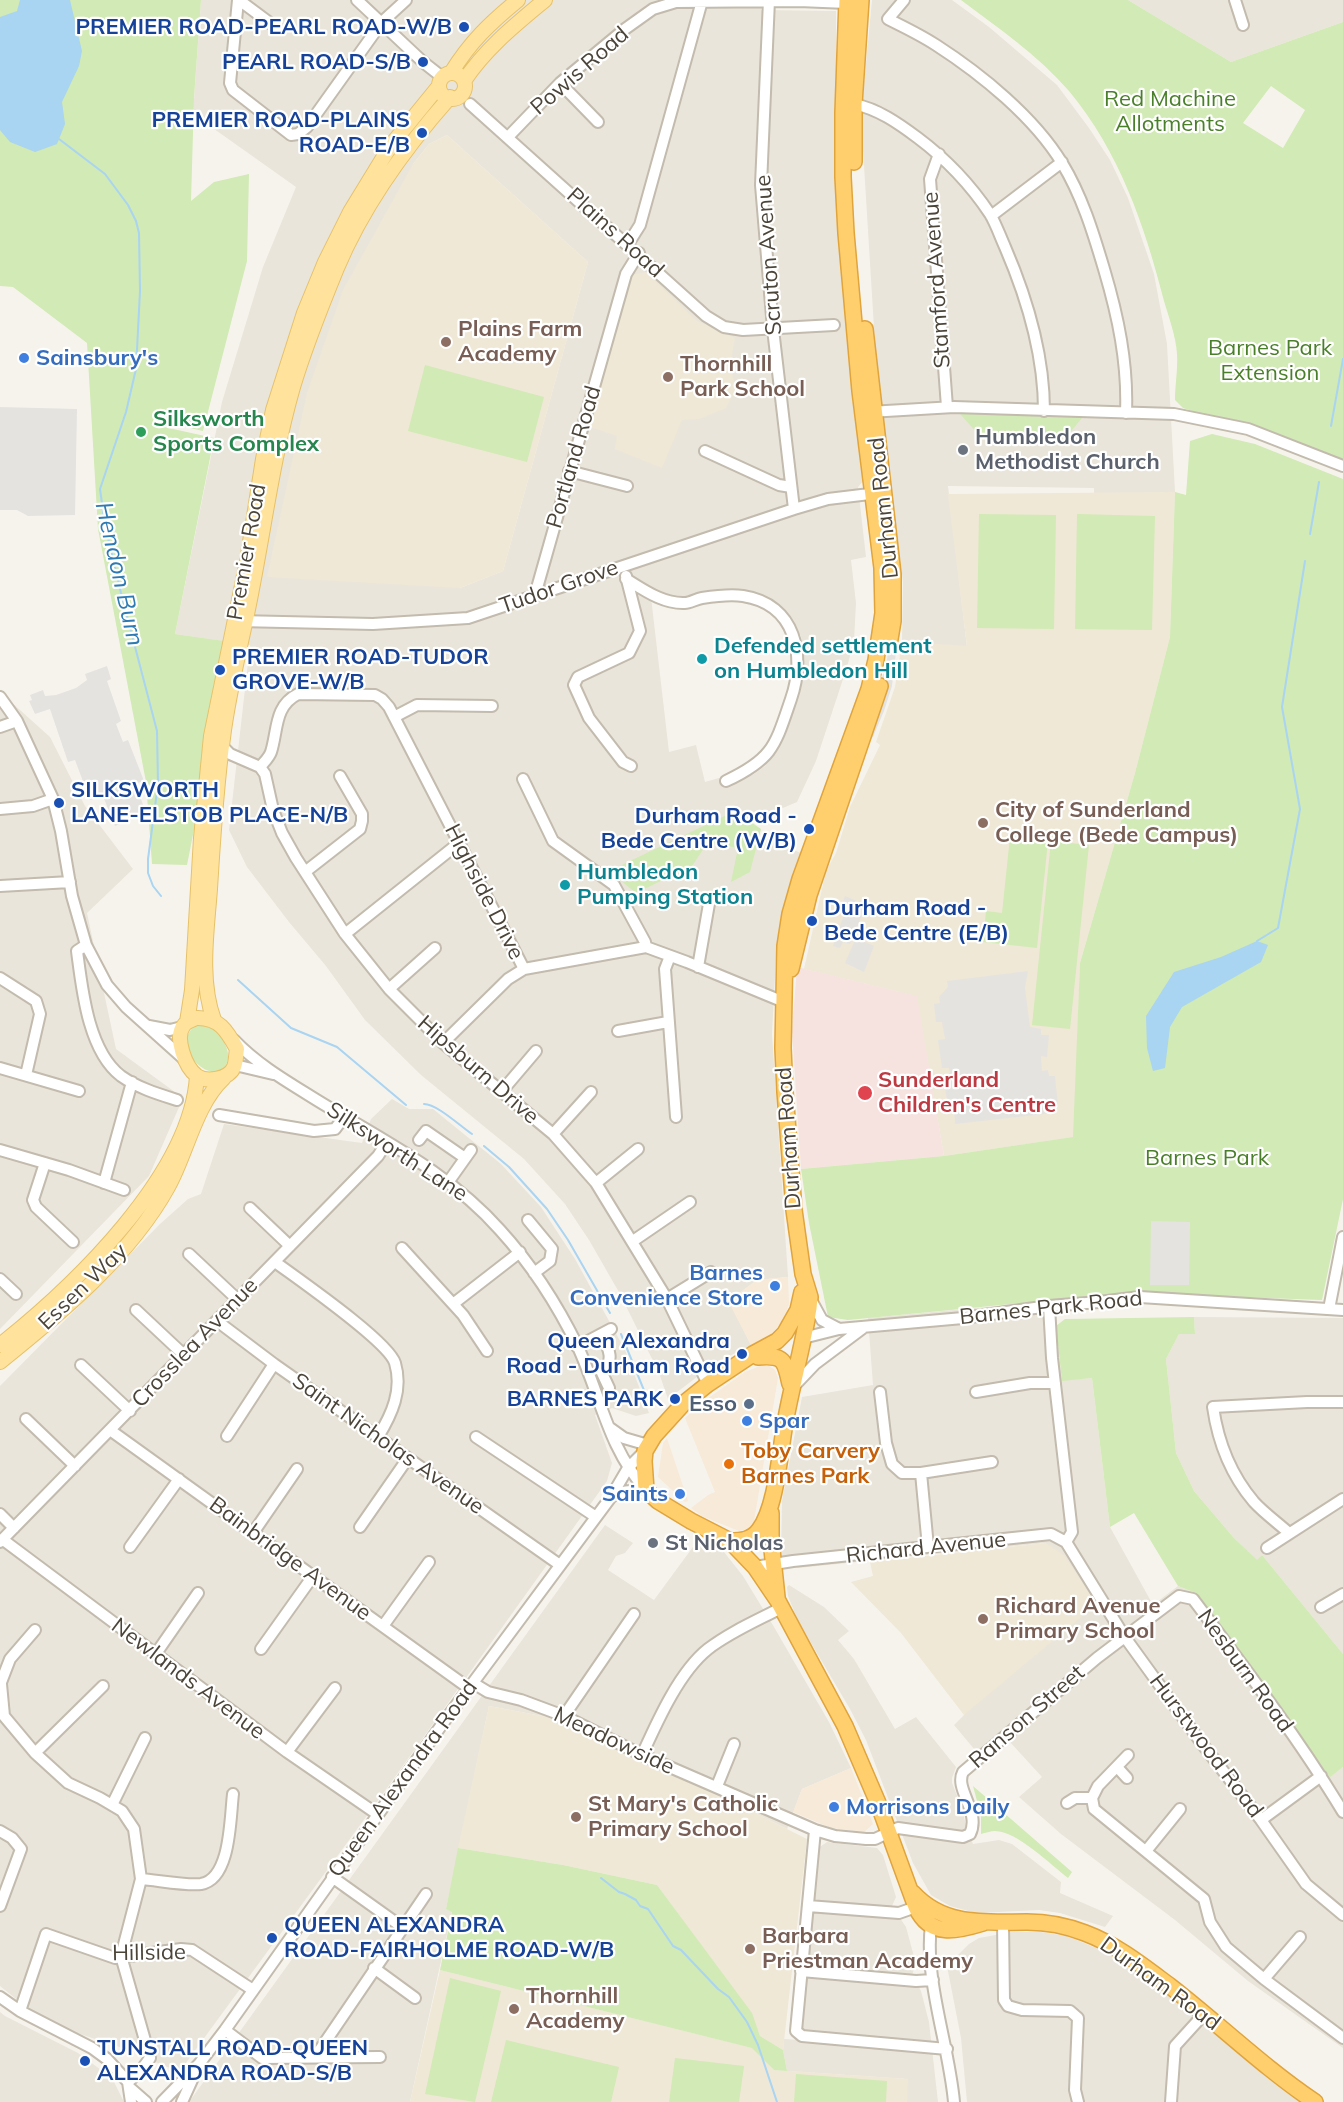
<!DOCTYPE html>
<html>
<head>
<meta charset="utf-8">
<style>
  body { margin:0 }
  canvas { display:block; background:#f6f3ec }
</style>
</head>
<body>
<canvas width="1343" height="2102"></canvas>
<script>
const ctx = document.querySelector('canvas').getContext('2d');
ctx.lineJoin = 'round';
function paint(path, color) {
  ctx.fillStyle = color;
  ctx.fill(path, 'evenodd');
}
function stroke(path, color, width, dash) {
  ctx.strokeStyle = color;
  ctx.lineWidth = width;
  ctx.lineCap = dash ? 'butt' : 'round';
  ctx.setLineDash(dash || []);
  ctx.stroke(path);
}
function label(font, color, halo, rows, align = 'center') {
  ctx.font = font + ' Mulish,sans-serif';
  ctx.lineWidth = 4.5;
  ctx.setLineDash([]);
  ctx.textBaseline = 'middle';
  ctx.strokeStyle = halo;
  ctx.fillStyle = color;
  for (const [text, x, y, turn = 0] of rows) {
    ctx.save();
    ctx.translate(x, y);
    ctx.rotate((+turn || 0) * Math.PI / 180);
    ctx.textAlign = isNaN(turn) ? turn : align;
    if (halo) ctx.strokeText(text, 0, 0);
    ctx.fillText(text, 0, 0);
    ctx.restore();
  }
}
paint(new Path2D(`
  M201,0H761V10L836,11V186L864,480L858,487L866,557L851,560L856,603L854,641L847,667L816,761L797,802L738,827L801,853L785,902L776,957L772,1034L788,1277L757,1280L729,1301L751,1345L714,1364L668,1399L659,1373L620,1294L589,1240L565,1204L524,1159L421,1075L365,1020L326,966L289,922L247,867L229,830L250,645L175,634L222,402L263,267L296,187L193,114ZM447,135L588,262L503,571L460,588L413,164L429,144ZM655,590L681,598L721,590H738L753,593L768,599L781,610L801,636L804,662L801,682L786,733L777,751L765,766L754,774L724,788L719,778L705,782L696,745L669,752L651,597Z
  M872,0H952L989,27L1057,85L1089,128L1110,160L1128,198L1154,274L1167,344L1175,492L1094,494V488L948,486L967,647L902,642L903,583L897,530L880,425L861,117Z
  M1128,0H1343V22L1231,62Z
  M0,692L50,737L85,806L133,869L87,913L116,1049L183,1098L149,1176L0,1329Z
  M392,1099L409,1109H433L501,1164L541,1207L575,1259L625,1350L649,1413L636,1416L612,1408L595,1415L612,1463L607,1481L382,1795L180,2071L161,2065L141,2054L77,2033L30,2010L0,1986V1386L160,1224L188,1199L201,1194L224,1124L362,1143L371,1119Z
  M1050,1301L1056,1326L1062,1380L1092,1378L1110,1527L1153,1605L1178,1586L1196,1593L1330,1776L1343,1767V2048L1248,1981L1175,1920L1061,1834L1019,1797L1042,1777L1009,1741L985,1762L954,1725L964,1715L1046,1543L798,1568L781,1557L782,1501L802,1397L873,1385L868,1318Z
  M1194,1317L1343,1318V1654L1262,1555L1257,1561L1234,1538L1194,1491L1176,1453L1166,1359L1179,1334L1195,1333Z
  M605,1525L633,1543L625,1553L616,1556L608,1570L654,1600L701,1536L724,1552L743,1576L774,1627L829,1722L851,1768L802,1789L787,1829L699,1785L547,1717L489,1706L446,1909L452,1911L410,2102H189Z
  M789,1585L824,1607L849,1631L838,1640L854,1659L895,1729L916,1717L956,1767L952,1778V1783L962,1808L966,1826L973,1844L999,1840L1012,1844L1061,1882L1060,1893L1113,1916L1105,1927L1060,1913L1039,1910L976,1913L950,1906L931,1895L913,1863L866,1740L850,1709L798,1621L788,1596L787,1587Z
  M827,1842L877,1848L883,1855L896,1897L892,1906L906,1927L916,1964L912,1975L921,1991L929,2022L938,2102H907V2079L787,2071L783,2050L784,2039L799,2040L817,1849Z
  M1012,1932H1040L1067,1936L1108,1953L1166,1993L1270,2080L1302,2102H967L961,2038L947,1966L969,1944L979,1938Z
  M0,2012L5,2016L78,2053L112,2078L124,2102H0Z`), '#eae5da');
paint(new Path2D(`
  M788,1277L789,1304L783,1321L771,1334L751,1345L728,1301L757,1280Z
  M760,1366H769L775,1370L778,1378L754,1521L751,1528L739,1531L702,1516L691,1508L708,1495L715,1492L685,1418L711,1396L745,1372Z
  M667,1438L688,1501L685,1502L658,1477L663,1443Z
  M851,1768L873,1824L864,1832L831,1828L793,1812L802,1789Z`), '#f7ead8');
paint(new Path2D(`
  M447,135L588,262L503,571L460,588L267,577L307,393L343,290L413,164L429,144Z
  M646,272L697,321L735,338L730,365L736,390L726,408L699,419L682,420L662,468L615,449L617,436L590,427L631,275Z
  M1175,492L1170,637L1135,773L1080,963L1074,1137L944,1156L916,996L804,969L826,871L836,853L850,807L880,745L876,742L895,687L902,642L967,646L948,494Z
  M1046,1543L1064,1555L1097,1604L964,1715L901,1633L851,1582L873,1576L870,1562Z
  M489,1706L547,1717L699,1785L807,1839L783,2050L760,2036L751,2013L657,1885L563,1865L458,1848Z
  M440,1970L753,2048L774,2070L908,2079L907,2102H410Z`), '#efe8d6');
paint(new Path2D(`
  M797,967L917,996L944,1156L801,1169L792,1030Z`), '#f6e3e0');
paint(new Path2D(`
  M0,0H201L194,98L191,201L214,182L249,174L247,261L203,431L172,424L166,418L164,427L214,438L175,634L231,642L187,865L152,864L146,782L98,529L87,343L13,287L0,286Z
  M961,0H1128L1231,62L1343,22V459L1183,408L1175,400C1175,385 1178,369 1177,354C1176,337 1169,318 1164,301C1145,226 1119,151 1069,91C1038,55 998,28 961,0ZM1271,86L1305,110L1283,148L1243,123Z
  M425,365L544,397L527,462L408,431Z
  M954,407L1087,412L1067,436L978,434Z
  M1212,434L1255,444L1343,479V1199L1322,1300L1124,1293L848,1320L828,1317L809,1223L801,1169L944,1156L1073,1137L1080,963L1135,773L1170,637L1175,492L1186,495L1190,441Z
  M979,514L1056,515L1054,629L977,628Z
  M1077,514L1155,516L1152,630L1075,629Z
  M735,811L761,829L750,872L731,882L738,848L708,842L692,866L636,893L609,871Z
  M1010,837L1048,841L1037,948L983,942L986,911L1002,913Z
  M1051,841L1089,845L1070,1029L1032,1025Z
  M197,1024H207C223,1035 238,1057 220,1073C195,1073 173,1041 197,1024Z
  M1194,1317L1195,1334H1179L1166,1359L1176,1453L1194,1491L1234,1538L1257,1560L1262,1555L1343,1654V1767L1330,1777L1196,1593L1178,1586L1134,1513L1110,1527L1092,1378L1062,1381L1056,1326L1065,1319Z
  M973,1786L1072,1872L1068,1878C1051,1865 1017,1831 995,1831C991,1831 985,1833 981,1834V1816Z
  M458,1848L563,1865L657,1885L752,2013L760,2036L783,2050L787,2071L774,2070L752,2048L440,1970L452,1912L446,1909Z
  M450,1978L501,1991L475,2102L425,2094Z
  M506,2040L619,2067L611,2102H491Z
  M675,2058L744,2066L739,2102H669Z
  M796,2074L887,2081L886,2102H794Z`), '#d2eab5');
paint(new Path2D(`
  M0,407L77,409L75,515L28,516L17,510H0Z
  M893,621L896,652L892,686L884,711L873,737L859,749L878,693L887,659Z
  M107,666L111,679L107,681L121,721L116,724L123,742L128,740L144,781L138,783L137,788L146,813L115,826L103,796L90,800L75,760L68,762L50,709L35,714L29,701L32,700L30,695L43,690L45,696L56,695L76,688L87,680L85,674Z
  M845,896L866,905L850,944L843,942L840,948L833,946L845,912L840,910Z
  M856,938L874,946L864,972L845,963Z
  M1028,971L1025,988L1030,1027L1041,1029V1035H1049L1047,1057L1041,1056L1042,1071L1048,1070L1049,1076H1055L1058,1106L1052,1107L1053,1113L955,1124L954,1106L948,1107L943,1074L950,1073L949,1068H942L938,1040L945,1039L942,1022H936L934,1004L940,1003L939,997L948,987L947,981Z
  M1151,1221L1190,1222L1189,1285H1150Z`), '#e5e3e0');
paint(new Path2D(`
  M20,0H70L82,51L79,66L62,102L65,124L57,144L35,152L10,142L0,130V17L17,11Z
  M1257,941L1268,945L1261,962L1182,1007L1170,1027L1165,1068L1153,1071L1147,1048L1146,1016L1174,972L1221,957Z`), '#a9d4f2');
stroke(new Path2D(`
  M59,139L105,174L128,205L136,221L139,233L140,291L136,369L126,412L100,489L105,525L121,593L157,731L158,784L148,859V873L153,886L161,896
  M1331,426L1343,359
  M1310,534L1319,482
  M1257,941L1278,928L1300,809L1282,707L1305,561
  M238,980L291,1028L337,1047L406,1105
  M424,1104C437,1104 460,1126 472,1134
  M484,1146L509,1167L547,1209L568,1240L610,1313
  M621,1334L650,1405
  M601,1878L619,1892L625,1894L636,1900L640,1906L648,1909L673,1946L681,1950L718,1989L729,1997L747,2022L758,2045L777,2102`), '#a9d4f2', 2);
const minor = new Path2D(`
  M238,0L230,83L233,90L291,135L298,134L307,127L382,22L406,0
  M239,0L274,26
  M357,0L423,62L442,77
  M769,0L761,185L773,329L794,509
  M904,0L888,19C904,27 921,35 936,45C981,74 1034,117 1062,163C1082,196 1093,232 1104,269C1118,316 1128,363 1126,413
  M1235,0L1243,25
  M560,83L598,122
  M470,104L706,316L724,327L743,330L834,325
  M854,104C878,109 898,123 918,138C946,159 970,184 990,214C996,224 1000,236 1005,247C1027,298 1044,355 1044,411
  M508,137L560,83L625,29L653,9L676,2L799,1L847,3
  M939,154L930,179L947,407
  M991,216L1062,162
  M628,244L640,225L702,1
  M869,412L954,407L1174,414L1248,429L1343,466
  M705,451L779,485L791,487
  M569,471L627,486
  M626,576L640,631L629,653L578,677L574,685L589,718L623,762L631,766
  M626,579C644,590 663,604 685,603C690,603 696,599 702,598C715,596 730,594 743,596C796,604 806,656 791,699C775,746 773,759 726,781
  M535,595L626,274L639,253
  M238,621L373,624L468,618L794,509L828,499L878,493
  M0,697L17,721L53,799L61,831L72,896L86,945L107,985L126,1007L184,1059
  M394,717L417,705L492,706
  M0,727L17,721
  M222,746L230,754L260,767L265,774L273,810L282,833L296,858L345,934L389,989L443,1043L553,1134L596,1183L667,1299L708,1384
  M260,767C264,762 269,758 271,752C278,730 274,706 298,694L375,695L382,699L389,707L524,969
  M523,779L553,841L614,885L645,942L646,947
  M0,809L33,806L53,799
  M305,872L360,829L362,821V814L340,776
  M0,886L70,882
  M345,934L459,843
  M86,945L77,951C82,989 88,1051 121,1076C138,1088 158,1094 177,1100
  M670,956L665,969L676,1117
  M698,967L710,898
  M0,978L36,1001L40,1014L26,1075
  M389,989L435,948
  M149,1026L170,1030L182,1027
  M618,1031L668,1022
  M234,1040C255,1062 281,1078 307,1094C375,1137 446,1169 500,1230C531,1264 558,1306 578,1347C601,1397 608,1448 646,1490
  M443,1043L508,979L524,969L646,947L687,962L784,1002
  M235,1065L273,1074
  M0,1068L79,1091
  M502,1091L536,1051
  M219,1115L314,1131L335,1129L344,1117
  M553,1134L591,1092
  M419,1140L426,1131L465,1158
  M0,1150L69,1170L124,1190
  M45,1163L33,1200L36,1207L73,1242
  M449,1181L471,1150
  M104,1183L132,1082
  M596,1183L638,1149
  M250,1208L290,1246
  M528,1220L552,1249L550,1261L534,1273
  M633,1241L690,1202
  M402,1248L463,1315L487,1351
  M189,1254L238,1300
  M275,1262C298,1279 388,1341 395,1363C403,1390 392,1414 378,1437
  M0,1279L16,1294
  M810,1298L822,1320L839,1329
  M667,1299L711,1272
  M453,1304L520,1252
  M1049,1306L1052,1358L1072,1532L1066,1542
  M1329,1309L1343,1237
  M136,1310L184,1355
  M217,1321L274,1364L560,1565
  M602,1334C609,1349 615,1361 602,1373L609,1388
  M803,1338L839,1329L963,1318L1049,1306L1099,1302L1140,1297L1343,1310
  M577,1347L611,1329
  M81,1365L130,1411
  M795,1385L815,1364L863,1328
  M880,1392L886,1443L892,1464L902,1473H921L992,1462
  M976,1392L1030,1383H1055
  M26,1419L75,1466
  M610,1428L624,1438L648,1445
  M110,1430L470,1689
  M227,1436L274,1364
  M476,1437L596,1517
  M921,1473L928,1547
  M611,1497C624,1489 636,1489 650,1496
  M0,1514L14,1528
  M360,1527L408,1458
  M253,1533L297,1469
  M1289,1533C1278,1523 1264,1513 1254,1502C1231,1475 1218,1442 1213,1407L1307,1402H1343
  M2,1539L287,1752L377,1814
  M0,1542L378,1156L387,1142
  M130,1547L179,1479
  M1267,1548L1343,1499
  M755,1567L793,1561L1051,1534L1066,1542L1124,1636L1200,1741L1261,1820L1306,1884L1343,1915
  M1321,1607L1343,1594
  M383,1626L429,1562
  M261,1649L313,1576
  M155,1655L198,1593
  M473,1683L488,1692L521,1700L564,1716L642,1755L815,1830L835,1836L866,1839H875L898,1828L963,1837L970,1834C981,1812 954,1789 963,1772L1097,1658L1179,1596L1193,1599C1245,1668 1298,1738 1343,1812
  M1,1684L4,1716L35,1753L68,1783L100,1798L122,1811L134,1829L141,1879L121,1956L150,2058L142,2069L128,2082
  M0,1685L10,1659L35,1630
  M564,1716L634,1614
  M287,1752L335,1688
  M35,1753L103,1686
  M642,1755C657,1722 679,1672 708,1649C730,1632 756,1621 781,1608
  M1128,1755L1098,1786L1092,1798L1094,1809L1204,1899L1210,1922L1226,1947L1264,1979L1343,2038
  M1117,1767L1127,1778
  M717,1786L734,1744
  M1067,1803L1075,1798H1092
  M112,1805L145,1738
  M1261,1820L1321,1776
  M815,1830L796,2031L802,2036L947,2049
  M0,1831L12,1838L21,1849L0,1906
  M1146,1851L1180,1809
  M332,1877L402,1927
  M141,1879C156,1880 187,1886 201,1884C231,1879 230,1818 233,1794
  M808,1906L899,1913L916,1907
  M1003,1923L1004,2000L1008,2006L1022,2010L1070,2011L1078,2018L1075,2090L1078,2102
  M931,1925C924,1980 949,2045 954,2102
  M374,1968L415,1998
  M801,1971L916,1981L933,1980
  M1264,1979L1300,1937
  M0,1997L20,2011L92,2048L107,2059L128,2082L131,2102
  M20,2011L46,1934L115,1958L181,1949L192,1950L253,1990
  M225,2030L262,2058L380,2057
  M315,2057L426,1894
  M130,2088L146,2102
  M162,2102L199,2064L225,2030L443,1723L611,1497L628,1468L645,1451
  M182,2102L197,2069
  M1171,2102L1175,2046L1205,2013`);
const major = new Path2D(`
  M451,73C470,42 490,23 518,0
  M439 86a13 13 0 1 1 26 0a13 13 0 1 1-26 0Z
  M464,81C486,48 515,25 545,0
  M196,1018C219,1017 227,1031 237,1049C236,1055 236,1062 234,1067C229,1079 207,1083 197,1076C185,1067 174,1037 184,1025C187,1021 192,1020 196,1018Z
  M214,1020C199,979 207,931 210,889C213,839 216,788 223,738C229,688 243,638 252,589C265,522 274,453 293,387C305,347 321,307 337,268C364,204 404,149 450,97
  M187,1022L192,990L201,838L211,736L247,561L263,459L273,410L304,313L325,262L350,212L391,145L439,86
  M0,1345C73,1287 191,1175 197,1076
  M0,1362C61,1313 130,1256 168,1187C187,1153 195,1105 224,1078`);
const highway = new Path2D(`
  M854,162V104L861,0
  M865,329L893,574V621L889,645
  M791,969L809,895L880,686
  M802,1292L798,1310L785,1333L777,1341L753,1354L708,1384L683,1404L654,1436L645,1451L644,1461L646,1490L658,1501L691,1521L730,1541L755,1567L778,1601L845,1726L878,1803L916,1907C930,1938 957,1931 983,1923
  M758,1357C784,1355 785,1360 790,1384
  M771,1513V1540L777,1597
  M730,1541C741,1541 752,1540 759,1530C777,1507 780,1447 786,1418C793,1381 803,1345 809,1308L810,1297L803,1274L794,1210L785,1092L783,1048L785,946L790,914L800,879L869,689L876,660L883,613L882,568L860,391L846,233L843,177V113L847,0
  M913,1893C944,1927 986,1922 1027,1922C1047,1922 1067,1926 1085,1933C1117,1945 1143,1966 1170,1986C1219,2024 1263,2067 1315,2102`);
stroke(minor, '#c2bbae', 14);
stroke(major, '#e6c16a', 16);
stroke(highway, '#e0a43c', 18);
stroke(minor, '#fff', 10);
stroke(major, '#ffe39c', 14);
stroke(highway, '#ffcf6e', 15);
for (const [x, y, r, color] of [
  [464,27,6,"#1a4fb4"],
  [423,62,6,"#1a4fb4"],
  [422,133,6,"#1a4fb4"],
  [446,342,6,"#8d6e63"],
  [24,358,6,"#3f7fe0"],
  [668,377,6,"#8d6e63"],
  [141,432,6,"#2e9e5b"],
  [963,450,6,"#6b7280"],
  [702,659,6,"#0f9aa8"],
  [220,670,6,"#1a4fb4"],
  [59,803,6,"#1a4fb4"],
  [983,823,6,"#8d6e63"],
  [809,829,6,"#1a4fb4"],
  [565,885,6,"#0f9aa8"],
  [812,921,6,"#1a4fb4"],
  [865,1093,8,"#e0444e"],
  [775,1286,6,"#3f7fe0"],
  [742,1354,6,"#1a4fb4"],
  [675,1399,6,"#1a4fb4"],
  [749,1404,6,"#5c6f8a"],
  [747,1421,6,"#3f7fe0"],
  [729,1464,6,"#e8710a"],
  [680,1494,6,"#3f7fe0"],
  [653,1543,6,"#6b7280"],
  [983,1619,6,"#8d6e63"],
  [834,1807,6,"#3f7fe0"],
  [576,1817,6,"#8d6e63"],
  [272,1938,6,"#1a4fb4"],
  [750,1949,6,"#8d6e63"],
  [514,2009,6,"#8d6e63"],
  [85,2061,6,"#1a4fb4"]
]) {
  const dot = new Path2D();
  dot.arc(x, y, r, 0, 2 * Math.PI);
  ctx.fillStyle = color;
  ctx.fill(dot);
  stroke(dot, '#fff', 2);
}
label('bold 22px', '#164399', '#fff', [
  ["PREMIER ROAD-PEARL ROAD-W/B",452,27],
  ["PEARL ROAD-S/B",411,62],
  ["PREMIER ROAD-PLAINS",410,120],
  ["ROAD-E/B",410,145],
  ["PREMIER ROAD-TUDOR",232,657,"left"],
  ["GROVE-W/B",232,682,"left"],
  ["SILKSWORTH",71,790,"left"],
  ["LANE-ELSTOB PLACE-N/B",71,815,"left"],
  ["Durham Road -",797,816],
  ["Bede Centre (W/B)",797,841],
  ["Durham Road -",824,908,"left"],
  ["Bede Centre (E/B)",824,933,"left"],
  ["Queen Alexandra",730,1341],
  ["Road - Durham Road",730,1366],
  ["BARNES PARK",663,1399],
  ["QUEEN ALEXANDRA",284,1925,"left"],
  ["ROAD-FAIRHOLME ROAD-W/B",284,1950,"left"],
  ["TUNSTALL ROAD-QUEEN",97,2048,"left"],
  ["ALEXANDRA ROAD-S/B",97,2073,"left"]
], 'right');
label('22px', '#4b4439', '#fff', [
  ["Powis Road",580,71,-41],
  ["Plains Road",615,233,42],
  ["Scruton Avenue",769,255,-94],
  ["Stamford Avenue",937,280,-94],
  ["Portland Road",574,457,-74],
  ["Durham Road",884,508,-96],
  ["Premier Road",247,552,-80],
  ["Tudor Grove",559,587,-19],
  ["Highside Drive",484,892,63],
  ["Hipsburn Drive",478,1070,41],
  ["Durham Road",789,1138,-94],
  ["Silksworth Lane",397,1152,33],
  ["Essen Way",83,1287,-44],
  ["Barnes Park Road",1051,1308,-6],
  ["Crosslea Avenue",195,1343,-46],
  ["Saint Nicholas Avenue",388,1444,35],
  ["Richard Avenue",926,1548,-6],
  ["Bainbridge Avenue",290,1559,36],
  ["Nesburn Road",1245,1671,54],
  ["Newlands Avenue",188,1679,37],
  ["Ranson Street",1027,1717,-41],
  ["Meadowside",614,1741,25],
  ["Hurstwood Road",1206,1746,53],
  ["Queen Alexandra Road",403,1779,-54],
  ["Hillside",149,1953,-1],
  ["Durham Road",1160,1984,36]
]);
label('22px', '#4a7f2a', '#fff', [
  ["Red Machine",1170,99],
  ["Allotments",1170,124],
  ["Barnes Park",1270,348],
  ["Extension",1270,373],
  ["Barnes Park",1207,1158]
]);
label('bold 22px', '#785e54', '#fff', [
  ["Plains Farm",458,329],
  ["Academy",458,354],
  ["Thornhill",680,364],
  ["Park School",680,389],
  ["City of Sunderland",995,810],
  ["College (Bede Campus)",995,835],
  ["Richard Avenue",995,1606],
  ["Primary School",995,1631],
  ["St Mary's Catholic",588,1804],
  ["Primary School",588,1829],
  ["Barbara",762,1936],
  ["Priestman Academy",762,1961],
  ["Thornhill",526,1996],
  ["Academy",526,2021]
], 'left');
label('bold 22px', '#366cbe', '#fff', [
  ["Sainsbury's",36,358],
  ["Barnes",763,1273,"right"],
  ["Convenience Store",763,1298,"right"],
  ["Spar",759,1421],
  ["Saints",668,1494,"right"],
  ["Morrisons Daily",846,1807]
], 'left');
label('bold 22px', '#27864d', '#fff', [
  ["Silksworth",153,419],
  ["Sports Complex",153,444]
], 'left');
label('bold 22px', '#5b616d', '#fff', [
  ["Humbledon",975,437],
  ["Methodist Church",975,462],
  ["St Nicholas",665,1543]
], 'left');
label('bold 22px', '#0d838f', '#fff', [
  ["Defended settlement",714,646],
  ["on Humbledon Hill",714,671],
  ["Humbledon",577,872],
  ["Pumping Station",577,897]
], 'left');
label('bold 22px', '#be3a42', '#fff', [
  ["Sunderland",878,1080],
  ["Children's Centre",878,1105]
], 'left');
label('bold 22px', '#4e5e75', '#fff', [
  ["Esso",737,1404]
], 'right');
label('bold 22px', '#c56008', '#fff', [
  ["Toby Carvery",741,1451],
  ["Barnes Park",741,1476]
], 'left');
label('italic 24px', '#2e7ab2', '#fff', [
  ["Hendon Burn",119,574,77]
]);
</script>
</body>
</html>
